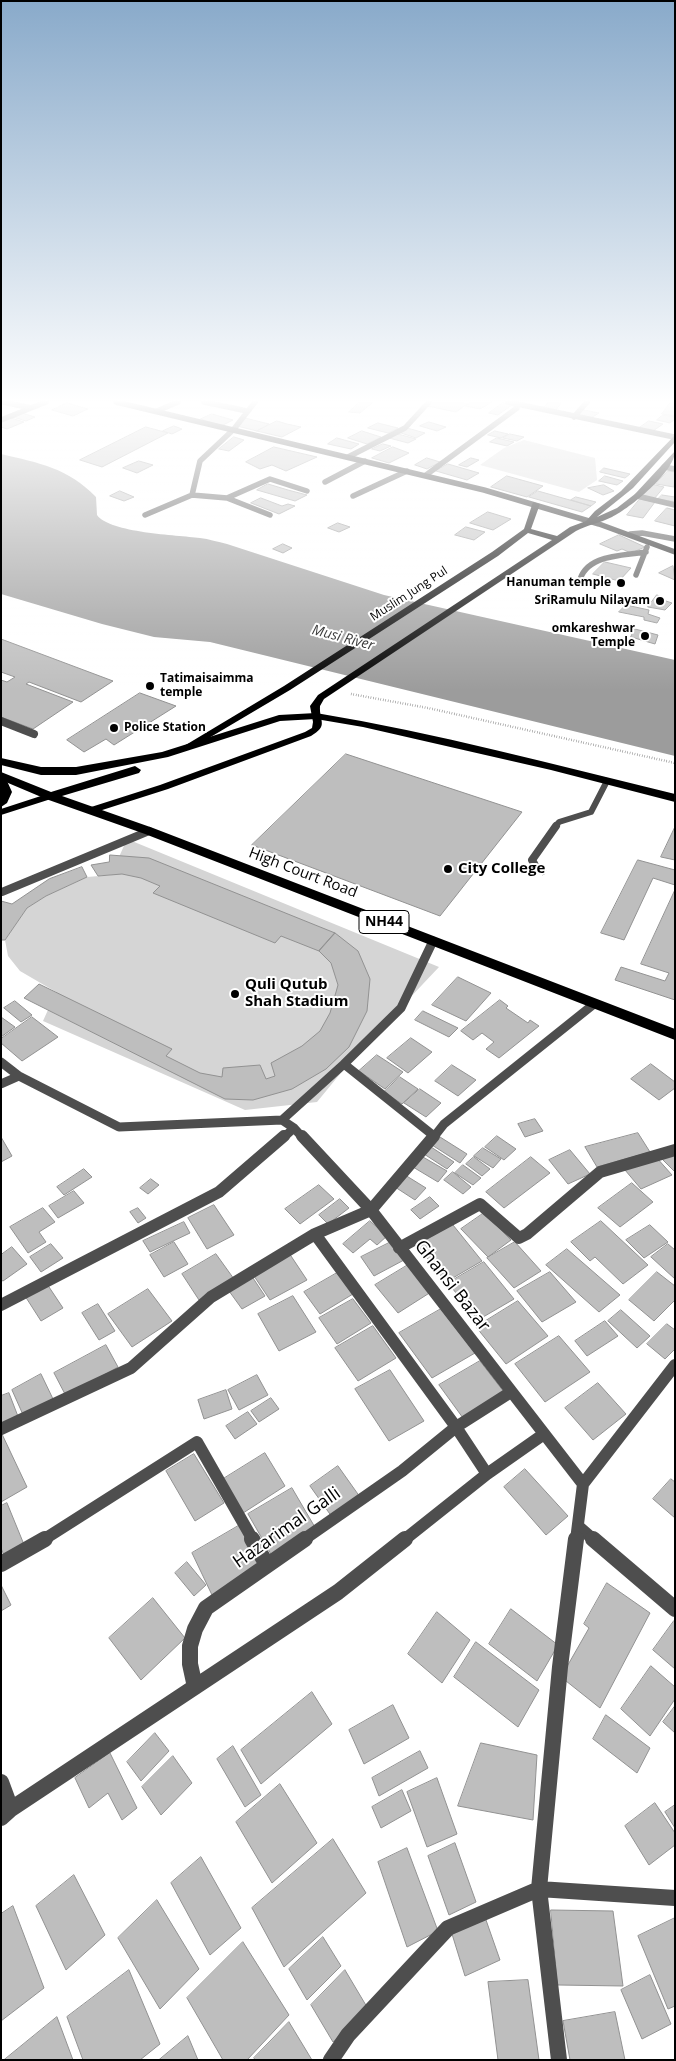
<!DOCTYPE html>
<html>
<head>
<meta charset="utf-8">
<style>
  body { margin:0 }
  #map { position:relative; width:676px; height:2061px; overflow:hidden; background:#fff; font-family:"Open Sans",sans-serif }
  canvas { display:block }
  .frame { position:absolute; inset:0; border:2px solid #000; pointer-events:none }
</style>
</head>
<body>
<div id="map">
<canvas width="676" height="2061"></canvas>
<div class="frame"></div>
</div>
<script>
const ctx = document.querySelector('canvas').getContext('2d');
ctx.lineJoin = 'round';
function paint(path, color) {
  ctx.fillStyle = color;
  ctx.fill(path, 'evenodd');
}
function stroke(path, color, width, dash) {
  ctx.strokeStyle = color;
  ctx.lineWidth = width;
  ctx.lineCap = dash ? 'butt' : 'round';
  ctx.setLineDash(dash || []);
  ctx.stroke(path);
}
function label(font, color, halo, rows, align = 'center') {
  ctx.font = font + ' "Open Sans",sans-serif';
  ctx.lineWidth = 4;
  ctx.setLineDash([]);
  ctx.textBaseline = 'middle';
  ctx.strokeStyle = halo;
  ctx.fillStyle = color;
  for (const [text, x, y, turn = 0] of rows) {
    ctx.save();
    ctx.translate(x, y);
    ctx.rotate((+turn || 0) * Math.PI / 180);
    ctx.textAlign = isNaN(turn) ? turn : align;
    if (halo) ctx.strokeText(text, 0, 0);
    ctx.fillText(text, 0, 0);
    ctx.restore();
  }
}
paint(new Path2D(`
  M524,440L595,458L597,480L579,492L480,465L504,448Z
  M127,839L439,967L354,1057L317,1102L245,1110L43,1021L56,992L20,971L8,956L5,940L27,908L46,896L87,877L111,875Z`), '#d5d5d5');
paint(new Path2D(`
  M1,454C39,463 68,468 96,497L97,515C110,533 177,535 200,538C209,539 218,542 227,544L384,595L675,660V756L210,642L154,637L102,624L1,594Z`), '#9c9c9c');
const building = new Path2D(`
  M360,402H373L360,413L349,412Z
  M433,402H459L467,404L456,412L427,406Z
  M472,402H492L480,409L465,406Z
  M549,402H552L561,403L556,410L544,408Z
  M67,403L88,409L73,416L52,410Z
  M503,403L512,405L498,415L489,413Z
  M670,403H675V416L662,414Z
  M584,410L599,413L591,418L576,415Z
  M22,413L35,417L26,421L13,417Z
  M212,414L233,420L221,426L201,419Z
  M663,415L675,417V419L670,423L657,420Z
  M11,418L24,422L7,429L1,427V422Z
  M245,418L269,424L257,431L237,426Z
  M277,421L287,424L301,427L282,437L257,431Z
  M649,421L663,424L653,431L639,428Z
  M429,422L446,427L437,431L420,426Z
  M378,423L398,428L388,433L368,428Z
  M174,426L182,429L172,434L163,431Z
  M146,427L168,433L102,467L80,460Z
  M407,428L425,433L416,438L398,432Z
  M362,431L381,437L367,444L348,438Z
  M495,431L508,434L501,438L488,435Z
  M398,434L416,439L408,443L389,438Z
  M510,434L524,437L517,441L503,438Z
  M234,437L244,440L229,451L219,449Z
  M337,438L359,444L351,449L328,444Z
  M497,438L514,442L507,446L490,442Z
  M383,444L391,446L380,451L372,449Z
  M274,447L317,457L286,471L272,465L260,469L246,462Z
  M393,447L409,453L389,463L372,458Z
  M427,458L440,462L427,469L415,465Z
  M471,458L479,460L467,467L459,465Z
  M139,461L153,465L137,473L123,468Z
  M448,464L479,473L467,480L436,471Z
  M604,468L630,474L625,478L600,472Z
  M668,471L675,472L674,487L656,484Z
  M507,476L543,486L527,497L491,487Z
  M605,476L623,481L617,485L599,481Z
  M268,484L288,490L307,495L295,501L257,490Z
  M651,484L664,487L654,499L640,495Z
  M604,485L614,491L603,495L588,488Z
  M120,491L134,497L124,501L110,496Z
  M538,491L591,506L582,512L529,497Z
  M662,495L675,497V502L658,499Z
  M576,497L596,502L591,506L571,500Z
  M261,498L282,506L288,504L295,506L279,514L251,503Z
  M640,499L655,502L643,518L627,515Z
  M667,508L675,510V526L655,521Z
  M488,512L511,519L493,530L470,523Z
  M338,523L350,527L339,532L328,528Z
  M466,527L485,532L474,540L455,535Z
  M619,535L645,547L631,553L622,549L617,551L600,544Z
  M283,544L292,548L283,553L273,549Z
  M605,562L631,568L619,581L593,574Z
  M673,566L675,580L659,573Z
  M657,595L664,598L663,600L672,603L665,610L648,607Z
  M626,605L649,610L648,614L660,618L657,623L644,620V617L619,612Z
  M635,629L658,635L655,644L631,637Z
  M1,639L113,681L81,702L29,682L26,684L73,702L33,729L1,717V680L7,682L15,677L1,672Z
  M140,693L176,706L114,745L106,739L84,752L67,740Z
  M346,754L522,812L440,916L252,845Z
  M675,827V860L661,857Z
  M110,855L149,858L335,933L319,951L281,936L275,943L153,893L160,886L141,878L122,874L98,876L91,865L109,862Z
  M638,860L675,870V885L653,878L624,940L601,933Z
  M82,867L87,877L46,896L27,908L5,940H1V901L12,904L49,879Z
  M675,890V1000L615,980L621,967L665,981L669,973L641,964Z
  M335,933L358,951L370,979L367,1011L349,1047L326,1069L292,1089L253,1100L225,1099L24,998L39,984L172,1049L166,1056L200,1073L222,1077L223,1068L260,1065L266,1079L275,1076L271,1063L302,1046L320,1031L330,1013L338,985L331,963L319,951Z
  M458,977L491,993L466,1021L432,1005Z
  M500,1000L508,1006L506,1008L528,1023L530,1020L539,1026L499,1058L486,1049L494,1042L482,1033L473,1040L461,1031Z
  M15,1001L32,1015L21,1022L4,1008Z
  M423,1011L458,1028L449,1037L415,1020Z
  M1,1017L15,1027L1,1037Z
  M32,1017L58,1037L22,1061L1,1043V1039Z
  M411,1038L432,1052L408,1073L387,1058Z
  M377,1055L403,1072L385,1089L359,1071Z
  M651,1064L675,1082V1088L659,1100L631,1079Z
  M452,1065L476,1080L458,1096L435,1081Z
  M400,1077L418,1089L402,1104L384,1092Z
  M420,1089L441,1103L426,1117L404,1103Z
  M535,1119L543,1131L525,1137L518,1124Z
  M638,1133L650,1152L597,1167L585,1147Z
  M497,1136L516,1149L504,1160L485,1147Z
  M1,1137L12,1156L1,1162Z
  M440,1137L467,1154L460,1163L432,1145Z
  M431,1147L454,1162L447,1169L424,1154Z
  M483,1148L501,1159L493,1168L474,1156Z
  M570,1150L590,1174L568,1184L549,1160Z
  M675,1153V1172L662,1159Z
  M423,1157L447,1171L438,1182L413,1167Z
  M474,1157L490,1169L482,1176L466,1164Z
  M531,1157L550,1173L504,1208L486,1192Z
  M656,1157L672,1175L641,1189L625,1170Z
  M463,1165L481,1178L473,1185L455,1173Z
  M84,1169L92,1177L64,1195L57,1187Z
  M453,1172L471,1187L463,1194L444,1180Z
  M405,1175L426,1188L415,1200L395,1187Z
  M151,1179L159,1185L148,1194L140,1188Z
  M632,1183L653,1202L620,1227L598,1208Z
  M319,1185L334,1199L300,1224L285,1209Z
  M74,1191L84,1203L58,1218L49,1206Z
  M430,1197L439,1206L420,1219L411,1210Z
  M340,1199L349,1208L328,1224L319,1215Z
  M214,1205L234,1235L207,1249L188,1218Z
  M43,1208L55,1222L39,1232L46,1242L28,1253L10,1227Z
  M138,1208L146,1218L138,1223L130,1212Z
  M484,1213L511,1240L488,1257L461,1229Z
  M370,1221L387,1236L377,1245L370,1239L353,1253L343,1244Z
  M601,1221L648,1265L623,1284L595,1257L590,1261L571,1242Z
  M184,1222L190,1233L150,1252L143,1241Z
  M453,1225L482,1261L446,1282L417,1245Z
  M650,1225L668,1242L644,1258L626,1240Z
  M174,1242L188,1264L164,1277L150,1255Z
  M391,1242L404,1260L374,1276L361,1257Z
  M515,1242L541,1271L514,1288L487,1258Z
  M51,1244L63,1258L41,1272L30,1257Z
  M668,1244L675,1250V1279L651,1257Z
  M12,1247L27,1264L3,1281L1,1280V1255Z
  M567,1249L620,1295L599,1312L546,1265Z
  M289,1253L307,1280L270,1300L252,1273Z
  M216,1254L234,1279L199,1300L182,1274Z
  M484,1262L514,1299L478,1320L448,1283Z
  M408,1265L431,1292L398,1313L375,1285Z
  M550,1272L576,1302L542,1322L517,1291Z
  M657,1272L675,1286V1300L654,1321L629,1300Z
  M337,1273L353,1294L320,1314L304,1292Z
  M253,1278L265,1296L242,1309L229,1291Z
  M47,1284L63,1308L41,1321L25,1296Z
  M148,1289L172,1321L132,1347L108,1314Z
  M293,1296L316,1332L279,1351L258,1314Z
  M353,1299L371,1323L337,1344L319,1318Z
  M518,1301L548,1336L506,1364L476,1327Z
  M98,1304L115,1331L99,1340L82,1313Z
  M441,1309L475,1353L432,1378L399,1333Z
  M621,1310L650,1336L637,1348L608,1321Z
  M605,1321L618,1336L587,1356L575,1341Z
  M667,1324L675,1330V1349L665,1359L647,1344Z
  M373,1326L396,1358L358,1381L335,1348Z
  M559,1336L590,1372L545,1402L515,1364Z
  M106,1345L118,1367L66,1396L54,1373Z
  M480,1361L504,1392L463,1418L439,1385Z
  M390,1370L424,1421L389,1441L355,1389Z
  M41,1374L54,1401L24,1417L12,1390Z
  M257,1375L268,1395L239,1410L228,1390Z
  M598,1383L626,1414L593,1440L565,1408Z
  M226,1390L232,1409L204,1419L198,1400Z
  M9,1393L19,1419L1,1428V1396Z
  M271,1398L279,1409L259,1422L251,1411Z
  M248,1412L257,1424L235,1439L226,1426Z
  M1,1432L27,1487L1,1502Z
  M265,1453L285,1486L240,1515L220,1481Z
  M194,1454L224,1503L195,1521L166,1471Z
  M338,1466L360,1497L332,1517L310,1486Z
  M525,1469L568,1516L546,1535L504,1487Z
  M671,1479L675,1482V1518L653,1499Z
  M292,1488L316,1529L272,1556L248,1514Z
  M7,1503L25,1547L5,1558L1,1548V1506Z
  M240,1525L261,1567L212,1595L192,1553Z
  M187,1562L206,1585L194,1596L175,1573Z
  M607,1583L650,1613L600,1708L561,1677L589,1628L584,1624Z
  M1,1585L11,1605L1,1611Z
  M153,1598L185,1638L141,1680L109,1638Z
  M511,1609L558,1645L537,1681L489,1644Z
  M437,1612L470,1640L442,1683L408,1654Z
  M674,1621L675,1622V1669L653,1650Z
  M476,1642L539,1690L518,1727L454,1677Z
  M651,1666L675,1687V1699L650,1736L621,1709Z
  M312,1692L332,1724L261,1784L241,1750Z
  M393,1705L409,1738L364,1764L349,1730Z
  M675,1706V1733L663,1722Z
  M606,1715L650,1748L637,1773L593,1739Z
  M155,1733L169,1751L141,1781L127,1762Z
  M481,1743L537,1755L533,1820L458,1806Z
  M233,1746L261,1795L245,1807L217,1759Z
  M420,1751L428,1768L379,1796L372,1778Z
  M110,1753L137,1808L122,1820L108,1793L89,1808L75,1778Z
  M173,1756L192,1783L161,1815L142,1787Z
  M437,1778L457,1834L427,1847L407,1792Z
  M280,1784L317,1843L272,1883L236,1822Z
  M402,1790L411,1811L381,1828L372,1807Z
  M655,1803L675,1833V1845L649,1865L625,1826Z
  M675,1805V1828L665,1812Z
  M333,1839L366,1893L284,1967L252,1908Z
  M455,1843L476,1902L449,1915L428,1856Z
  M407,1848L438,1931L407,1947L378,1862Z
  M201,1857L241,1928L210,1955L171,1883Z
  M74,1875L105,1935L66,1970L36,1906Z
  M157,1900L199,1969L160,2009L118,1938Z
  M13,1906L44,1988L1,2021V1914Z
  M551,1910L613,1911L623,1986L558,1985Z
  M675,1918V2006L668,2009L638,1936Z
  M486,1920L500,1960L465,1976L452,1934Z
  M323,1937L341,1966L307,2000L289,1969Z
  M243,1942L289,2015L247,2060H223L187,1998Z
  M129,1970L160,2044L140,2060H83L67,2017Z
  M345,1970L367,2007L333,2042L311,2005Z
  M650,1975L671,2024L642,2039L621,1990Z
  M528,1980L539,2060H498L488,1982Z
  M615,2012L625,2060H570L563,2021Z
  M57,2017L73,2060H4Z
  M289,2022L312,2060H255L254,2058Z
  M188,2036L198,2060H159Z`);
paint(building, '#bebebe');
stroke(building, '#929292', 1);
stroke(new Path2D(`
  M351,694L428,708L675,763`), '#707070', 2.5, [0.5, 2]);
stroke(new Path2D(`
  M555,827L559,822L591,812L607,781`), '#4e4e4e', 6);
stroke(new Path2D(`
  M542,871L537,869L532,860L556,826
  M2,892L149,831`), '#4e4e4e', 8);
stroke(new Path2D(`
  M3,402L31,408
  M204,402L247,411
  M508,402L674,437
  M157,411L178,402
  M574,417L587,402
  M1,420L46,402
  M348,457L405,428L429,402
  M664,467L675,469
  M426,475L517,408V405L512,403
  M325,482L365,461
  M192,495L200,461L234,429L255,402
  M353,496L407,471
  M637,496L675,505
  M227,498L270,479L307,491
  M145,515L192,495L227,498L270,515
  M630,534L642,533L675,539
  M636,575L647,547
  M579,583C585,554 622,556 646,552`), '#4e4e4e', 5.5);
stroke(new Path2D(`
  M1,721L34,734`), '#4e4e4e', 8);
stroke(new Path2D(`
  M1,1062L19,1076L119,1127L282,1120
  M344,1064L401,1008L433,941
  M1,1084L19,1076
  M282,1120L294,1128L303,1138
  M282,1120L344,1064L434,1136
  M283,1138L294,1128
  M433,1138L444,1124L594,1004`), '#4e4e4e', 9);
stroke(new Path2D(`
  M302,1136L371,1210L583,1484
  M315,1234L456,1427L487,1474L404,1540
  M399,1248L480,1204L519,1238L527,1234L600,1172L675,1150
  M1,1305L219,1192L284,1136
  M1,1429L131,1368L211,1297L315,1234L371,1210L434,1136
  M487,1474L544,1434
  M578,1526L594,1540
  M43,1540L197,1442L253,1540
  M303,1540L402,1471L456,1427L511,1392
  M576,1540L583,1484L675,1365`), '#4e4e4e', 12);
stroke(new Path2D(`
  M252,1539L267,1565
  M593,1539L675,1609
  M1,1564L45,1539
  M195,1687L190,1664V1646L195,1629L206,1608L305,1539
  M1,1782L11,1809
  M1,1818L11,1809L338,1592L405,1539
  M331,2060L348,2035L448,1928L539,1889L675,1898
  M559,2060L539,1889L560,1667L576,1539`), '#4e4e4e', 16);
stroke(new Path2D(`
  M116,402L484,490L599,524L675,552`), '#1b1b1b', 5.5);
paint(new Path2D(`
  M675,435V442L633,488L597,517L617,508L635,494L675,451C675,472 630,508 612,517C600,523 587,525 576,531L324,699L320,706C319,722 329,725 311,736L168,789L96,812H88L87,810L88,808L160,785L305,732L312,728L313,722L310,706L318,695L552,540L528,533L498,556L290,690L192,748H186L184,746L284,686L492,552L524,529L533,502L540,504L531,529L557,536L570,527L586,521L595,511L621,491Z
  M1,777L7,781L12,792L7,803L1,807Z
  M50,793L55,796L54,798L1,815V809Z`), '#000');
paint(new Path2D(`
  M316,713C437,733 556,765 675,794V802L551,770L363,727L316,719L280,721L168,757L76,775H41L1,765V758L41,767H76L162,752L279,715Z
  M135,766L141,770L139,773L62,796L153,828L675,1029V1040L145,834L46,799L1,780V772L51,792Z`), '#000');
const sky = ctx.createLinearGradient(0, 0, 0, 690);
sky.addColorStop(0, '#89aaca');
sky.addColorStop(0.58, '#fff');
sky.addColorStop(1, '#ffffff00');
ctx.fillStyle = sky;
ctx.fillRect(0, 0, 676, 690);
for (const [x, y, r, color] of [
  [621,583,5,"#000"],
  [660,601,5,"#000"],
  [645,636,5,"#000"],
  [150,686,5,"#000"],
  [114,728,5,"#000"],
  [448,869,5,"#000"],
  [235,994,5,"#000"]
]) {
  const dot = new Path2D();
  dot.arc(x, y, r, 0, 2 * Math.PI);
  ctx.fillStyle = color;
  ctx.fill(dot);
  stroke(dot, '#fff', 2);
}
label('bold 12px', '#000', '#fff', [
  ["Hanuman temple",611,583],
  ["SriRamulu Nilayam",650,601],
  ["omkareshwar",635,629],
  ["Temple",635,643],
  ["Tatimaisaimma",160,679,"left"],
  ["temple",160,693,"left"],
  ["Police Station",124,728,"left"]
], 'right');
label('12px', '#000', '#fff', [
  ["Muslim Jung Pul",409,594,-33]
]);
label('italic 14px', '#3d3d3d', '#fff', [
  ["Musi River",343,638,15]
]);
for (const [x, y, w] of [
  [384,922,50]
]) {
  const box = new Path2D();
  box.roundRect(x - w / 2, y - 11.5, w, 23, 4);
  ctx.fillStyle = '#fff';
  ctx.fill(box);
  stroke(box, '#000', 1);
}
label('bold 14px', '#000', null, [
  ["NH44",384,922]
]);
label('bold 15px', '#000', '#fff', [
  ["City College",458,869],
  ["Quli Qutub",245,985],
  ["Shah Stadium",245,1002]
], 'left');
label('15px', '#000', '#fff', [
  ["High Court Road",303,873,21]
]);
label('18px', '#000', '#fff', [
  ["Ghansi Bazar",452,1286,52],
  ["Hazarimal Galli",287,1528,-35]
]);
</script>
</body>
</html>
